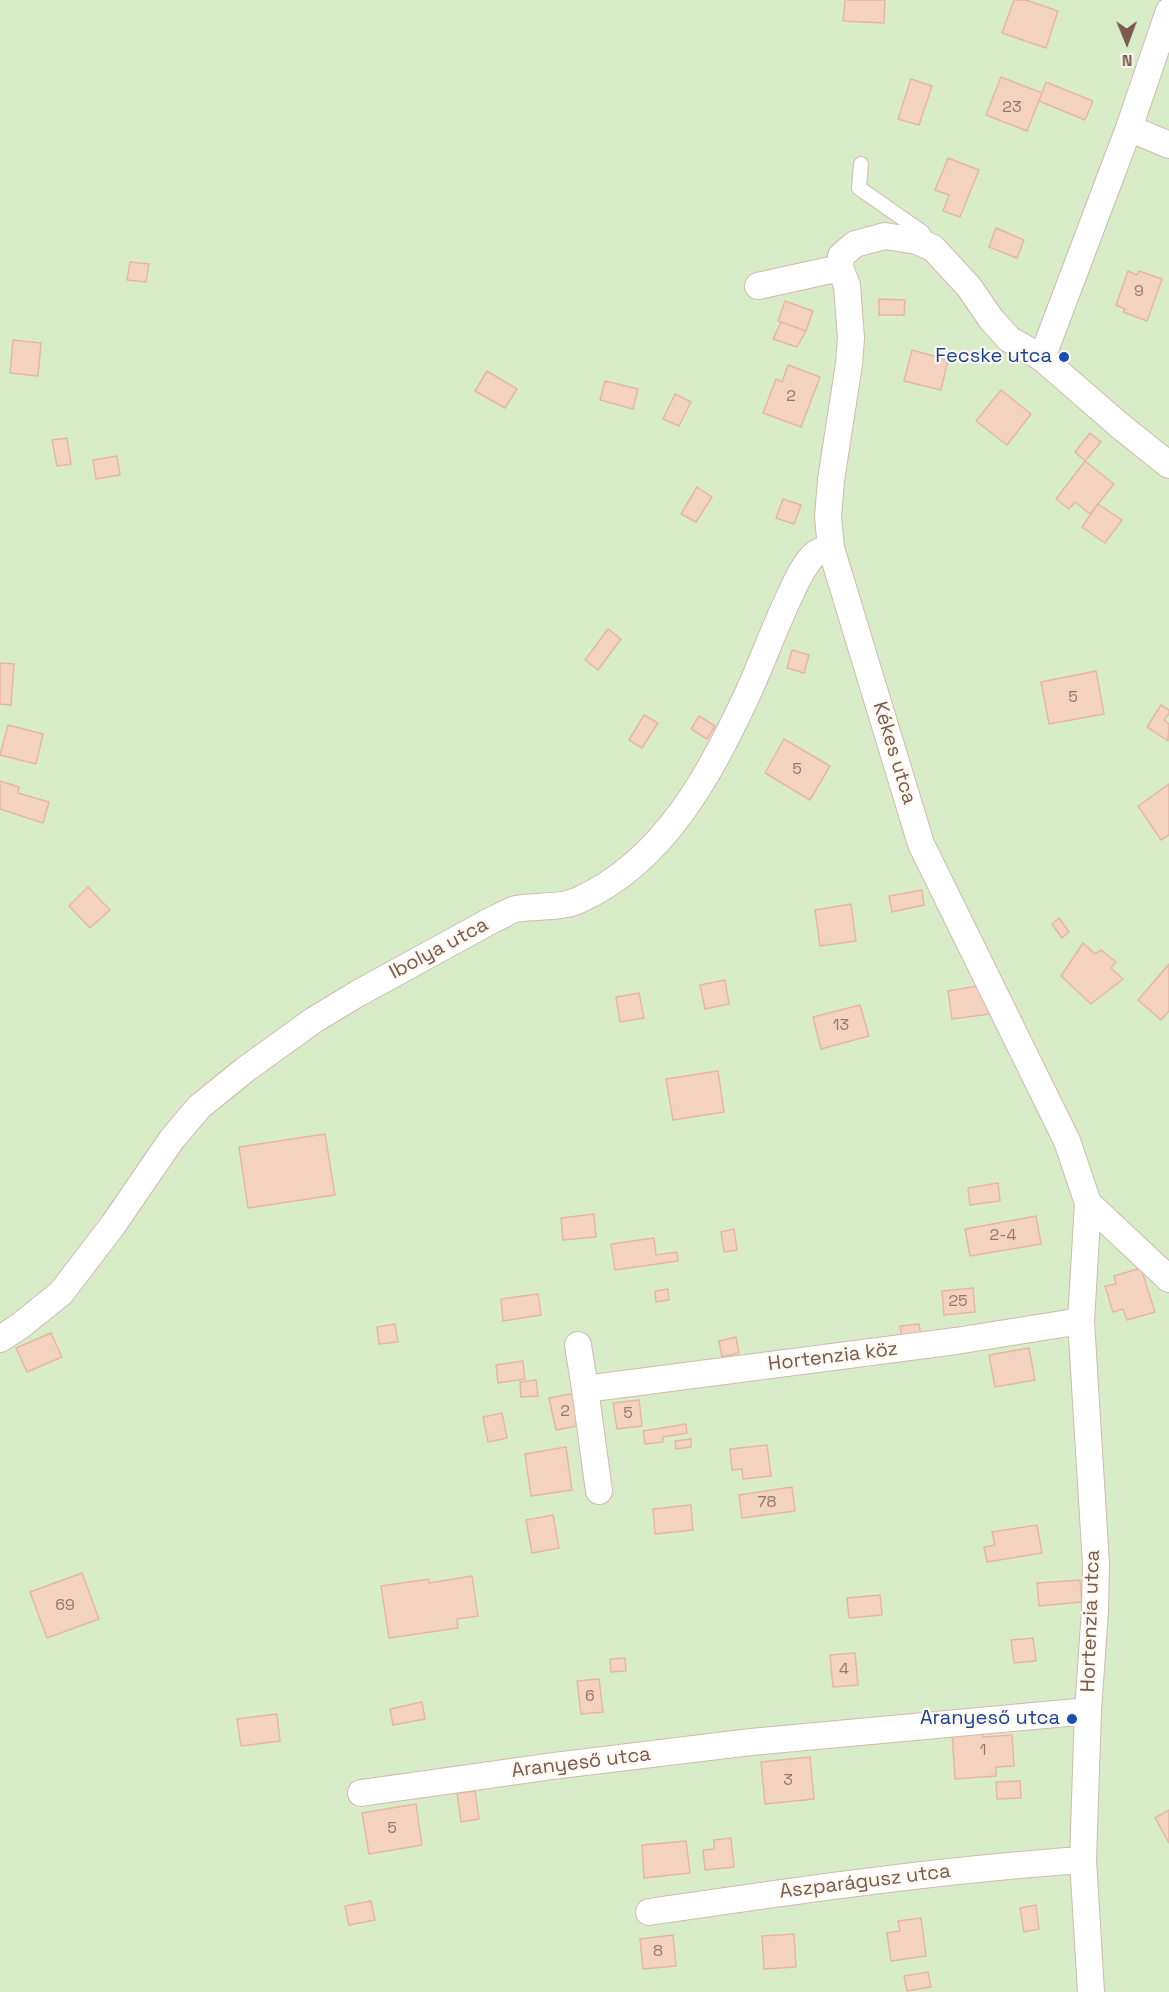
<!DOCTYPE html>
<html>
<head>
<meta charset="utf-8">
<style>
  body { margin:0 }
  #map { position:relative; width:1169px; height:1992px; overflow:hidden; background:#fdf4e9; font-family:"Space Grotesk",sans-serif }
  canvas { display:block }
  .north { position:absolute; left:1097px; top:12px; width:60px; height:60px; -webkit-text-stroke:4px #fff8f0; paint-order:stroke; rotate:179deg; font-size:16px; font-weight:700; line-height:24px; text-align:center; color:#79594c }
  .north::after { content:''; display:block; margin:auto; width:21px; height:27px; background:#79594c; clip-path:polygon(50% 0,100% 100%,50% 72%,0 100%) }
</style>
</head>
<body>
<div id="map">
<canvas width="1169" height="1992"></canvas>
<div class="north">N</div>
</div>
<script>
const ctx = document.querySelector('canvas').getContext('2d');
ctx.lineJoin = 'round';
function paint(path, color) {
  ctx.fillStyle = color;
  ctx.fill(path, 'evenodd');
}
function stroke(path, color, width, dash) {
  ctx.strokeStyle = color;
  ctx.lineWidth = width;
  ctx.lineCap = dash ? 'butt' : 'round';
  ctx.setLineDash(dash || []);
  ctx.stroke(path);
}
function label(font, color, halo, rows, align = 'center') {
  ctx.font = font + ' "Space Grotesk",sans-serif';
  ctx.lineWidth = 4.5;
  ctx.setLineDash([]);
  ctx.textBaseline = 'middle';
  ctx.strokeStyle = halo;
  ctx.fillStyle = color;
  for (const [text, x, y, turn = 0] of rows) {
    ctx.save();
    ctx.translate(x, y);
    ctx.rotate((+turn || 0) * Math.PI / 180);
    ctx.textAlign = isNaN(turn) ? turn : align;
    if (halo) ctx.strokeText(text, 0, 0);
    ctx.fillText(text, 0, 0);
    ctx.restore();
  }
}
paint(new Path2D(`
  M0,0H1169V1992H0Z`), '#d8ecc7');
const building = new Path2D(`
  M845,0H885L884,23L843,21Z
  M1014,0H1026L1058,11L1046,48L1002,33Z
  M1001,77L1042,93L1027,131L986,115Z
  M911,79L932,86L919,125L898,119Z
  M1046,82L1093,101L1085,120L1039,101Z
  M948,158L979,170L960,217L943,211L949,195L935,190Z
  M996,228L1024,240L1017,258L989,247Z
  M130,262L149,264L146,282L127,280Z
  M1128,271L1137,275L1139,271L1162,279L1147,321L1123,312L1125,309L1116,305Z
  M879,299L905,300L904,315H879Z
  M785,301L813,311L806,331L778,321Z
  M781,322L806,331L797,347L773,339Z
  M13,340L41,343L38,376L10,373Z
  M912,350L948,360L941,390L904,381Z
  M788,365L820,377L801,427L763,413L776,379L782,382Z
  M487,371L517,389L505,408L475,391Z
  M605,381L638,389L633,409L600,400Z
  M1001,390L1031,414L1007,445L976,421Z
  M675,394L691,402L679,426L663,419Z
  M1090,433L1101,442L1085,461L1075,452Z
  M67,438L71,464L57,466L52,440Z
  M117,456L120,475L96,479L93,460Z
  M1085,461L1114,484L1090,514L1075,502L1069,509L1056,499Z
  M697,487L712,497L696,522L681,514Z
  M783,499L801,505L794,524L776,518Z
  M1098,504L1122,520L1105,543L1082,527Z
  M608,629L621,639L598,670L585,660Z
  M792,650L809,655L804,673L787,668Z
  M0,663L14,664L11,705L0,704Z
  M1096,671L1104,714L1049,724L1041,682Z
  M1161,705L1169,710V714L1164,720L1169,724L1168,741L1147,727Z
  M644,715L658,723L642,748L629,740Z
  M699,716L715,726L707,739L691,729Z
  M8,725L43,734L36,764L0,755Z
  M784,739L830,766L810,800L765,773Z
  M0,781L19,787L18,793L49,802L43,823L0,809Z
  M1169,784V835L1161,840L1138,806Z
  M88,887L110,910L90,928L69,906Z
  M922,890L924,905L892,912L889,896Z
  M851,904L856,941L820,946L815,910Z
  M1059,918L1069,932L1062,938L1052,924Z
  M1083,943L1095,954L1101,950L1116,962L1111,968L1123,979L1091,1004L1061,976Z
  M1169,964V1011L1161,1020L1138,1000Z
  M725,980L729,1004L705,1009L700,985Z
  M977,986L990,1014L952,1019L948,991Z
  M639,993L644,1018L620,1022L616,997Z
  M860,1005L869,1036L821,1049L813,1017Z
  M718,1071L724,1112L673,1120L666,1079Z
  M325,1134L335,1195L248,1208L239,1147Z
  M998,1183L1000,1201L970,1205L968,1188Z
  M594,1214L596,1237L563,1240L561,1218Z
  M1036,1216L1041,1244L970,1256L965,1229Z
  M734,1229L737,1250L724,1252L721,1232Z
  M654,1238L656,1255L677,1252L678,1261L615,1270L611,1244Z
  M1141,1268L1155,1312L1127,1320L1123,1309L1113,1312L1105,1286L1116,1284L1114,1276Z
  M973,1288L975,1312L944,1315L942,1291Z
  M668,1289L669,1300L656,1302L655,1291Z
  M538,1294L541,1315L503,1321L501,1299Z
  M395,1324L398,1342L379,1344L377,1327Z
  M919,1324L921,1337L902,1340L900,1326Z
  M51,1333L62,1357L27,1372L16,1348Z
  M736,1337L739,1353L722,1357L719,1341Z
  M1029,1348L1035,1380L995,1387L989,1355Z
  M523,1361L525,1379L498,1383L496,1365Z
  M536,1380L538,1396L521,1397L520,1382Z
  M575,1393L582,1425L556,1430L549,1398Z
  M639,1400L642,1426L617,1429L613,1403Z
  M502,1413L507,1438L488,1442L483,1417Z
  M686,1424L687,1433L663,1437V1442L645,1444L643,1431Z
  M691,1439V1447L676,1449L675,1441Z
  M767,1445L771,1476L743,1479L742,1469L732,1470L730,1449Z
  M566,1447L572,1490L531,1496L525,1454Z
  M792,1487L795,1511L742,1518L739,1495Z
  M691,1505L693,1530L655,1534L653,1509Z
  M553,1515L559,1548L532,1553L526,1520Z
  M1037,1525L1042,1553L987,1562L984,1547L995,1545L992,1532Z
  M82,1573L99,1619L47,1638L30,1592Z
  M472,1576L478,1616L457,1619L458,1628L389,1638L381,1586L429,1579V1583Z
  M1080,1580L1082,1602L1039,1606L1037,1583Z
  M880,1595L882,1615L849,1618L847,1598Z
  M1033,1638L1036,1661L1014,1663L1011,1640Z
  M855,1653L858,1685L833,1687L830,1655Z
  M625,1658L626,1671L611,1672L610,1659Z
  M599,1679L603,1712L581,1714L577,1681Z
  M422,1702L425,1719L393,1725L390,1709Z
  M277,1714L280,1741L241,1746L237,1719Z
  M983,1729V1737L1012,1735L1014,1766L996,1767V1776L955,1779L952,1731Z
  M810,1757L814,1799L765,1804L761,1762Z
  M1020,1781L1021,1798L997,1799L996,1782Z
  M475,1791L479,1819L461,1822L457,1793Z
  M416,1804L422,1845L369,1854L362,1813Z
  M1169,1810V1843L1155,1818Z
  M731,1838L734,1867L705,1870L703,1850L714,1849V1840Z
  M686,1841L690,1873L644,1878L642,1845Z
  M371,1901L375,1920L349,1925L345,1906Z
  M1036,1905L1039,1929L1024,1932L1020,1908Z
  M921,1918L926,1956L891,1961L887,1933L900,1931L898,1921Z
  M794,1934L796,1967L764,1969L762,1936Z
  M673,1935L676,1966L643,1969L640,1939Z
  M928,1972L931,1987L907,1991L904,1976Z`);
paint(building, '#f3d2c0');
stroke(building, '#e6b7a0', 1.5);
const lane = new Path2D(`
  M861,164L859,188L922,232L928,241`);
const street = new Path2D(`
  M1129,128L1169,145
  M758,286L840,268
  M1042,358L1129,128L1169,11
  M1088,1203L1169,1279
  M0,1339L20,1326L61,1293L113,1225L172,1139L199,1107L246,1069L314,1020L357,994L492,920C500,917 508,911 516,909C537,905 560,909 579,900C665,861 710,774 748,693C763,660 775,626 791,593C797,580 804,564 815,554C818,551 826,549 831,548
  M578,1345L585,1389
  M599,1491L585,1389L956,1341L1081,1321
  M361,1793L553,1766L751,1742L1088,1711
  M649,1912C793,1891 937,1870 1083,1860
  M1091,1992L1083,1860L1088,1711L1095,1610L1096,1564L1081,1321L1088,1203L1067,1141L921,844L831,548L828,517L831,480L849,364L851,338L847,285L840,268L841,256L855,244L885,236L917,241L933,248L969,287L991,319L1009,339L1042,358L1119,425L1169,465`);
stroke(lane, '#d0bbae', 16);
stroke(street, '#d0bbae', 28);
stroke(lane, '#fff', 14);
stroke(street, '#fff', 26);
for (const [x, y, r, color] of [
  [1064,357,6,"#1a4fb4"],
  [1072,1719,6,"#1a4fb4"]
]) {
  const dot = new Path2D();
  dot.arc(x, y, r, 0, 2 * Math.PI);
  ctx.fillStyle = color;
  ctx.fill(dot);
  stroke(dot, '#fff8f0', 2);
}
label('16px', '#987769', null, [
  ["23",1012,108],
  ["9",1139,292],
  ["2",791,397],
  ["5",1073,698],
  ["5",797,770],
  ["13",841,1026],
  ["2-4",1003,1236],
  ["25",958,1302],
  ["2",565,1412],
  ["5",628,1414],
  ["78",767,1503],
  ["69",65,1606],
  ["4",844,1670],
  ["6",590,1697],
  ["1",983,1751],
  ["3",788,1781],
  ["5",392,1829],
  ["8",658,1952]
]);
label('20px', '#164399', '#fff8f0', [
  ["Fecske utca",1052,357],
  ["Aranyeső utca",1060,1719]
], 'right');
label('20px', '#79594c', '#fff8f0', [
  ["Kékes utca",894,753,73],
  ["Ibolya utca",439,949,-28],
  ["Hortenzia köz",833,1357,-7],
  ["Hortenzia utca",1091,1621,-88],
  ["Aranyeső utca",581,1763,-7],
  ["Aszparágusz utca",865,1882,-7]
]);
</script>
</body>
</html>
